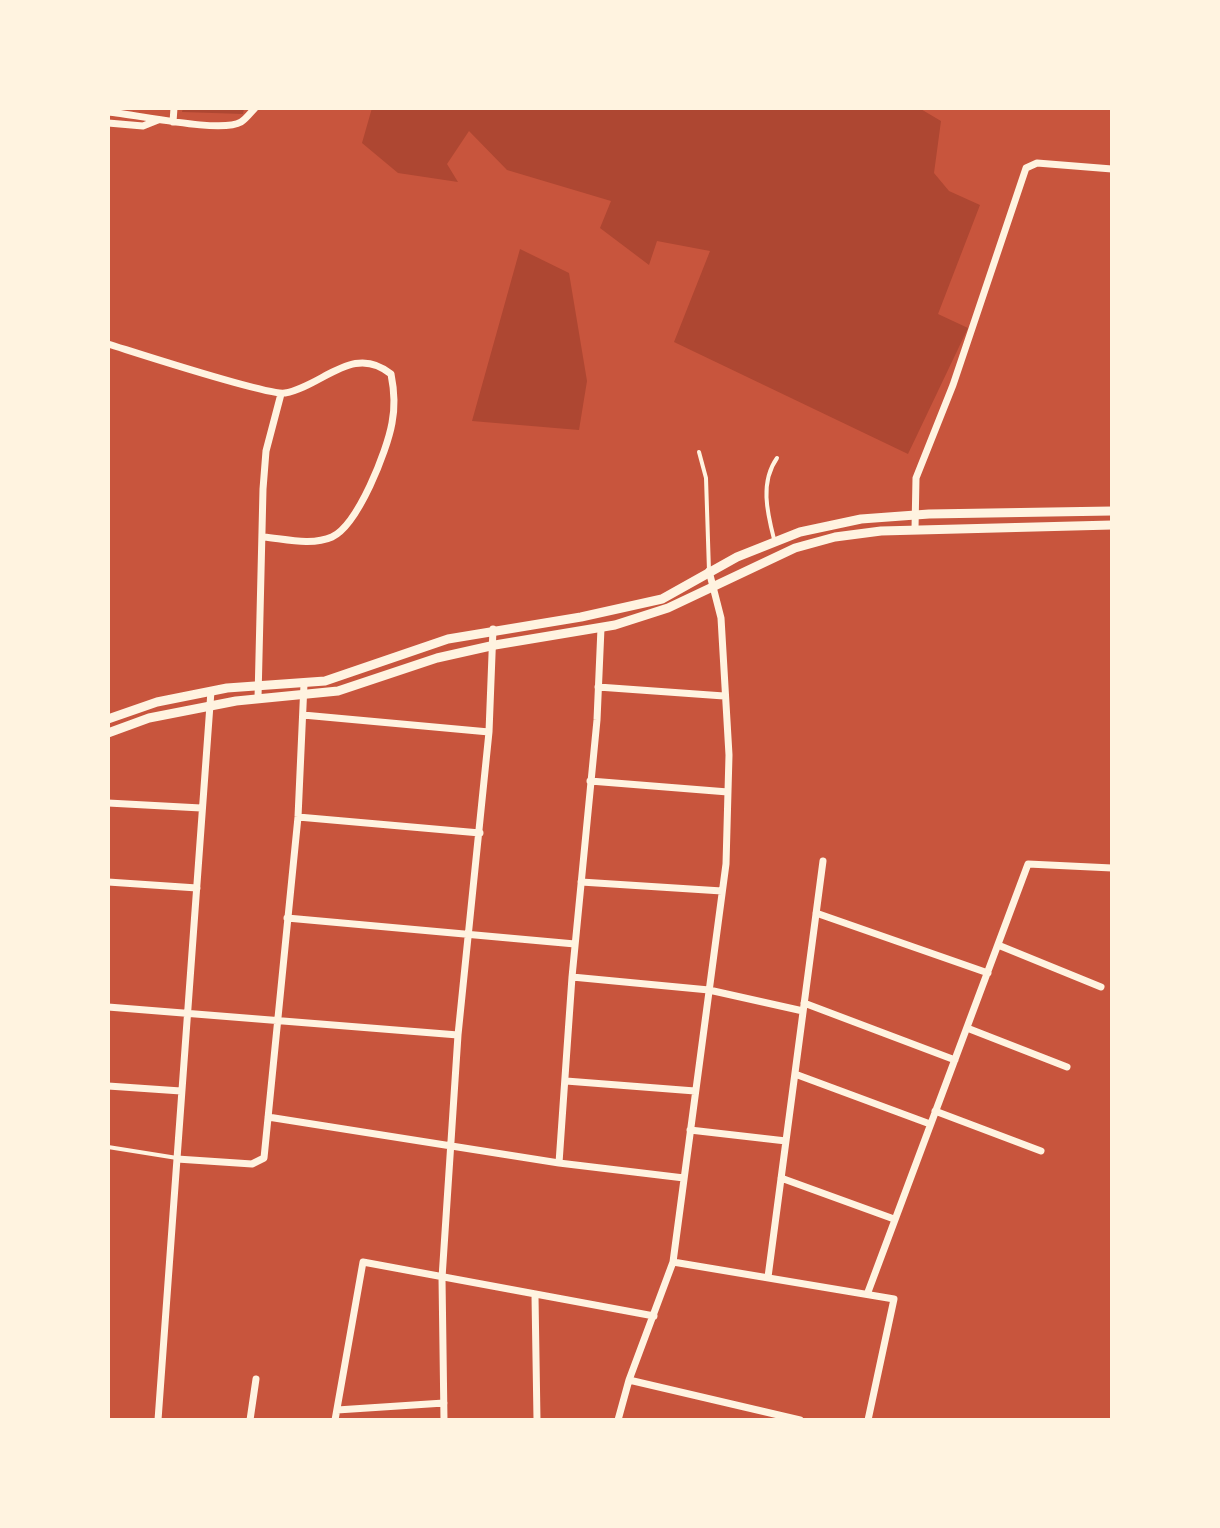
<!DOCTYPE html>
<html>
<head>
<meta charset="utf-8">
<style>
  body { margin:0 }
  #map { position:relative; width:1220px; height:1528px; overflow:hidden; background:#c8553d; font-family:"PT Sans",sans-serif }
  canvas { display:block }
  .frame { position:absolute; inset:0; border:110px solid #fff3e0; pointer-events:none }
</style>
</head>
<body>
<div id="map">
<canvas width="1220" height="1528"></canvas>
<div class="frame"></div>
</div>
<script>
const ctx = document.querySelector('canvas').getContext('2d');
ctx.lineJoin = 'round';
function paint(path, color) {
  ctx.fillStyle = color;
  ctx.fill(path, 'evenodd');
}
function stroke(path, color, width, dash) {
  ctx.strokeStyle = color;
  ctx.lineWidth = width;
  ctx.lineCap = dash ? 'butt' : 'round';
  ctx.setLineDash(dash || []);
  ctx.stroke(path);
}
paint(new Path2D(`
  M183,108H244L243,114L182,112Z
  M372,108H919L941,121L934,173L949,191L980,205L938,314L968,328L908,454L674,342L710,251L657,241L649,265L600,228L611,201L507,170L469,131L447,164L458,182L398,173L362,143Z
  M520,249L569,273L587,381L579,430L472,421Z`), '#ae4732');
stroke(new Path2D(`
  M699,452L706,478L709,571
  M774,539C767,512 760,482 777,458
  M108,1147L177,1158`), '#fff3e0', 4);
stroke(new Path2D(`
  M108,112C135,114 221,134 241,122C246,119 251,112 255,108
  M173,122L174,108
  M108,123L143,126L158,120
  M108,344C134,352 268,396 285,393C323,386 353,343 391,374C394,389 395,408 392,423C387,451 358,525 332,537C312,546 285,539 264,537
  M915,529L916,478L953,385L1026,168L1037,163L1112,169
  M598,687L724,696
  M258,698L263,489L266,451L281,394
  M303,715L489,732
  M590,781L728,792
  M108,803L201,808
  M298,817L480,833
  M108,882L197,888
  M581,882L722,891
  M816,913L988,973
  M287,918L575,944
  M998,945L1101,987
  M572,977L709,990L803,1011
  M804,1003L955,1060
  M108,1007L458,1035
  M967,1028L1067,1067
  M795,1074L930,1124
  M566,1081L695,1091
  M108,1086L181,1091
  M935,1111L1041,1151
  M268,1117L559,1163L684,1178
  M690,1130L786,1141
  M177,1159L252,1164L264,1158L298,817L304,684
  M559,1163L572,977L597,720L601,628
  M781,1178L894,1219
  M673,1262L894,1299L868,1420
  M768,1277L823,861
  M868,1292L1028,864L1112,868
  M535,1296L537,1420
  M629,1380L800,1420
  M337,1410L444,1403
  M158,1420L211,691
  M250,1420L256,1379
  M335,1420L363,1262L654,1316
  M444,1420L442,1278L458,1035L489,732L493,629
  M618,1420L629,1380L673,1262L726,864L729,755L721,618L709,571`), '#fff3e0', 7);
stroke(new Path2D(`
  M108,719L157,702L227,688L325,681L448,639L581,617L662,599L737,557L800,532L861,519L929,514L1112,511
  M108,733L149,718L236,701L338,691L437,658L495,645L615,625L668,608L795,548L835,537L881,531L1112,525`), '#fff3e0', 9);
</script>
</body>
</html>
